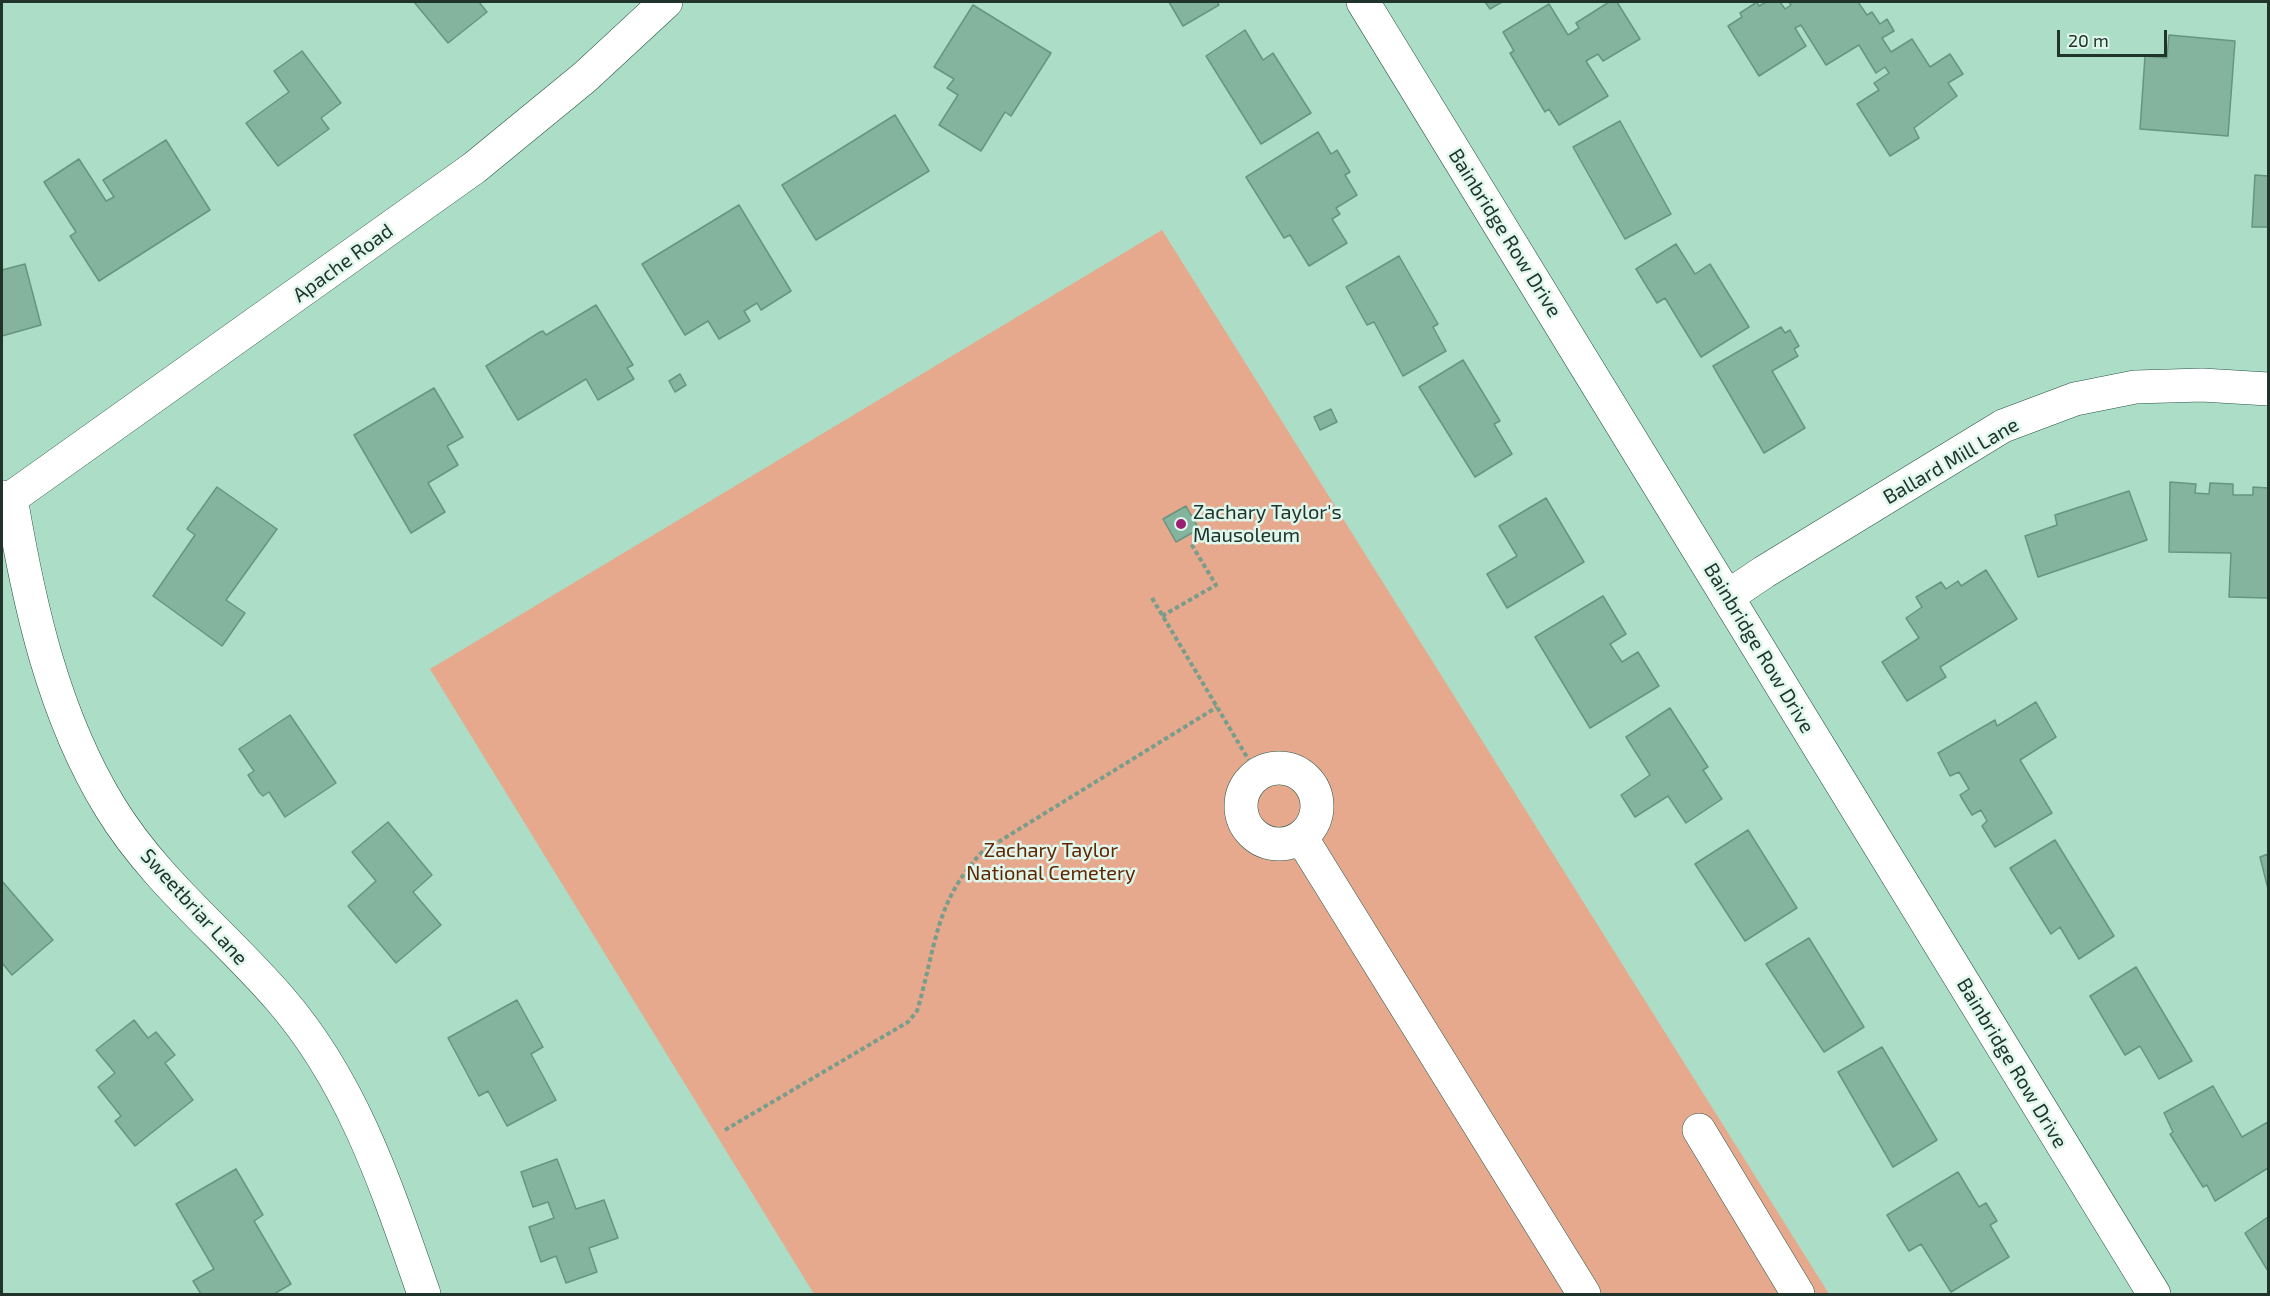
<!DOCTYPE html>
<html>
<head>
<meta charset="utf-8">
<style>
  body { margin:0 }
  #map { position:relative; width:2270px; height:1296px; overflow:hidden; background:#acddc6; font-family:"Exo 2",sans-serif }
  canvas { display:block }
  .frame { position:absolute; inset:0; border:3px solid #20342b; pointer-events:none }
  .scale { position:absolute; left:2057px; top:30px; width:110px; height:27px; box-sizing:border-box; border:3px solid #20342b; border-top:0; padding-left:8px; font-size:18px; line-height:21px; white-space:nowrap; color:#20342b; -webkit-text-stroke:4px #dff7ec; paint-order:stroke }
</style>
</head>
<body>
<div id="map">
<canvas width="2270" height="1296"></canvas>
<div class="frame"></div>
<div class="scale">20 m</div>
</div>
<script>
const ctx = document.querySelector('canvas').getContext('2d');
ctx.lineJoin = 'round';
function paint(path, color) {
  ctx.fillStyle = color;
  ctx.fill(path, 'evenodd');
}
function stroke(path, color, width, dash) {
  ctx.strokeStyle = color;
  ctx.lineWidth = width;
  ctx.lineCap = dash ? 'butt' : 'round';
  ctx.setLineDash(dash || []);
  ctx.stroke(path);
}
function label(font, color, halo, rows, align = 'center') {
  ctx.font = font + ' "Exo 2",sans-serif';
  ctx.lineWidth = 5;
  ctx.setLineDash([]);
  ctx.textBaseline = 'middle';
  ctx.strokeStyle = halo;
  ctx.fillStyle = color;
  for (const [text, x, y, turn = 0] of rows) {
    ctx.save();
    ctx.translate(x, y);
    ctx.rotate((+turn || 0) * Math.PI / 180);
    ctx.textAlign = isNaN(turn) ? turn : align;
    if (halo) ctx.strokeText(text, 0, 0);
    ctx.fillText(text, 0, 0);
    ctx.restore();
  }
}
paint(new Path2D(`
  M1162,230L1829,1294H814L430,669Z`), '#e6a98e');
const building = new Path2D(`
  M414,2H479L487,12L448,43Z
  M1169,2H1217L1219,5L1183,26Z
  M1485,2H1502L1490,9Z
  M1609,2H1617L1640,39L1603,61L1598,54L1586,61L1608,96L1559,125L1549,109L1545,112L1510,53L1514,51L1503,32L1549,4L1568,35L1579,28L1576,23Z
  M1757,2L1759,6L1766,2H1780L1785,9L1791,5L1789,2H1858L1867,15L1872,12L1880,24L1887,19L1894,31L1882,38L1891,52L1912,39L1930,67L1950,54L1963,74L1948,83L1957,96L1914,128L1919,138L1890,156L1857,104L1879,90L1874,83L1889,73L1885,67L1876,73L1859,45L1826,65L1801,25L1795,28L1806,46L1759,76L1728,26L1742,17L1740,13Z
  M973,5L1051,53L1011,116L1005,112L981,151L939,125L958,95L947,88L954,79L934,67Z
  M1245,30L1263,60L1273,53L1311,113L1261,144L1206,56Z
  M2169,35L2235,41L2228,136L2140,129L2145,56L2167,58Z
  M302,51L341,103L321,118L329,129L278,166L246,123L289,92L274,71Z
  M895,115L929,171L816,240L782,185Z
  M1620,121L1671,214L1625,239L1573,147Z
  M1318,132L1331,154L1337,150L1350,172L1345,175L1357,195L1336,208L1340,214L1332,219L1347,243L1309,266L1290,235L1284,238L1246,177Z
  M166,140L210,210L99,281L70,236L76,232L44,182L79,159L106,201L114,197L103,180Z
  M2255,175L2268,176V227H2252Z
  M739,205L791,291L761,310L757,303L744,311L750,321L719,339L708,321L685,335L642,264Z
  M1676,244L1695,274L1710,264L1749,327L1701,357L1665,298L1657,303L1636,269Z
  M1399,256L1438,324L1433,327L1446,351L1403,376L1374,322L1367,325L1346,287Z
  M25,264L41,325L2,336V270Z
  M596,305L633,365L627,368L634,379L598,400L586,379L518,420L486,366L540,332L543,331L546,335Z
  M1781,327L1785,333L1790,330L1799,346L1794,349L1798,356L1772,371L1805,428L1764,453L1713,366Z
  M1463,360L1500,421L1494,424L1512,454L1475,477L1419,387Z
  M680,374L686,385L675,392L669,381Z
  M434,388L463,437L447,446L458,465L428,483L445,512L411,533L354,435Z
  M1331,409L1337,422L1320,430L1314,417Z
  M2170,482L2196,484L2195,493L2209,494L2210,483L2233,484V495H2253V487L2268,488V598L2229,597L2231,553L2169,552Z
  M217,487L277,529L226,600L245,613L222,646L153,596L195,535L187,529Z
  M2129,491L2147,540L2038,577L2025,536L2057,525L2055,515Z
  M1546,498L1584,562L1507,608L1487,574L1517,556L1499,526Z
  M1186,506L1199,529L1176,542L1163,519Z
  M1986,570L2017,619L1940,667L1946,677L1907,701L1882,662L1919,638L1906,618L1922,607L1916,597L1941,582L1946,589L1958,581L1961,586Z
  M1603,596L1626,634L1610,644L1622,662L1638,652L1659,686L1590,728L1535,637Z
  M2036,702L2056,737L2020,760L2052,813L1995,847L1982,826L1987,821L1981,810L1972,815L1961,797L1960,795L1969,789L1959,772L1950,776L1938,753L1995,720L1997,726Z
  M1670,708L1708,767L1703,770L1722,799L1686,823L1668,796L1635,817L1621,795L1650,775L1626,737Z
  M290,715L336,783L285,817L269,792L263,796L259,792L248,775L254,771L239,749Z
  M388,822L432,875L413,892L441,925L396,963L348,906L376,881L352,852Z
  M1748,830L1797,908L1745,941L1695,864Z
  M2055,840L2114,936L2079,959L2060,927L2051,934L2010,868Z
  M2268,854V889L2260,857Z
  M2,881L53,940L12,975L2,963Z
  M1809,938L1864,1027L1824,1052L1766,964Z
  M2136,967L2192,1061L2159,1079L2140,1046L2125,1055L2090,996Z
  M517,1000L543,1047L531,1054L556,1100L507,1126L488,1091L479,1096L448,1038Z
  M134,1020L148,1038L156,1032L175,1055L165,1063L193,1100L135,1146L115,1121L121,1116L98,1087L115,1073L96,1050Z
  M1882,1047L1937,1140L1893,1167L1838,1072Z
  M2213,1086L2242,1137L2268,1122V1168L2215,1201L2207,1185L2203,1187L2170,1134L2173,1132L2164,1113Z
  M557,1159L576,1209L604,1200L618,1238L589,1248L597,1272L566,1283L556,1256L541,1262L529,1227L554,1218L548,1202L533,1207L521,1172Z
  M236,1169L263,1215L254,1221L291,1284L274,1294H201L193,1281L214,1269L176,1204Z
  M1958,1172L1979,1207L1986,1203L1997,1221L1990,1225L2009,1257L1951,1292L1921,1244L1909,1251L1887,1215Z
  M2268,1217V1271L2245,1233Z`);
paint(building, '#84b49e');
stroke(building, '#669580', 1.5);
const minor = new Path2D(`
  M1363,2L2154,1294
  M2,497L11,498L474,168L585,77L666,2
  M11,498C29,604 53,714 110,807C155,881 224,934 280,999C354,1084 388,1191 424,1294
  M1727,597L1764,572L2003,426L2075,399L2135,387L2202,385L2268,389
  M1241 806a38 38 0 1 1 76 0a38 38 0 1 1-76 0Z
  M1301,837L1584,1294
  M1699,1130L1798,1294`);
stroke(minor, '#285644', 34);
stroke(new Path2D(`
  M1152,598L1257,774
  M1162,616L1216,585L1190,542
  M725,1130L908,1022L917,1011C936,948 934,903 982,852L1217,707`), '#779d8b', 4, [4.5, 3]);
stroke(minor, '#fff', 33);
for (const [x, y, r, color] of [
  [1181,524,6,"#9c1e73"]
]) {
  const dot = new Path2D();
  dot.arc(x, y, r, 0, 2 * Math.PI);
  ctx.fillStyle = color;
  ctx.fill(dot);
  stroke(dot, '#dff7ec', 2);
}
label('20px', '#20342b', '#dff7ec', [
  ["Bainbridge Row Drive",1505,233,58],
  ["Apache Road",343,263,-36],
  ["Ballard Mill Lane",1951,461,-30],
  ["Bainbridge Row Drive",1759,648,59],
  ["Sweetbriar Lane",194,907,48],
  ["Bainbridge Row Drive",2012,1063,59]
]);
label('20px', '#20342b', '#dff7ec', [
  ["Zachary Taylor's",1193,512],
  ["Mausoleum",1193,535]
], 'left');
label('20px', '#622501', '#dff7ec', [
  ["Zachary Taylor",1051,850],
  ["National Cemetery",1051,873]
]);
</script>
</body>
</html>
